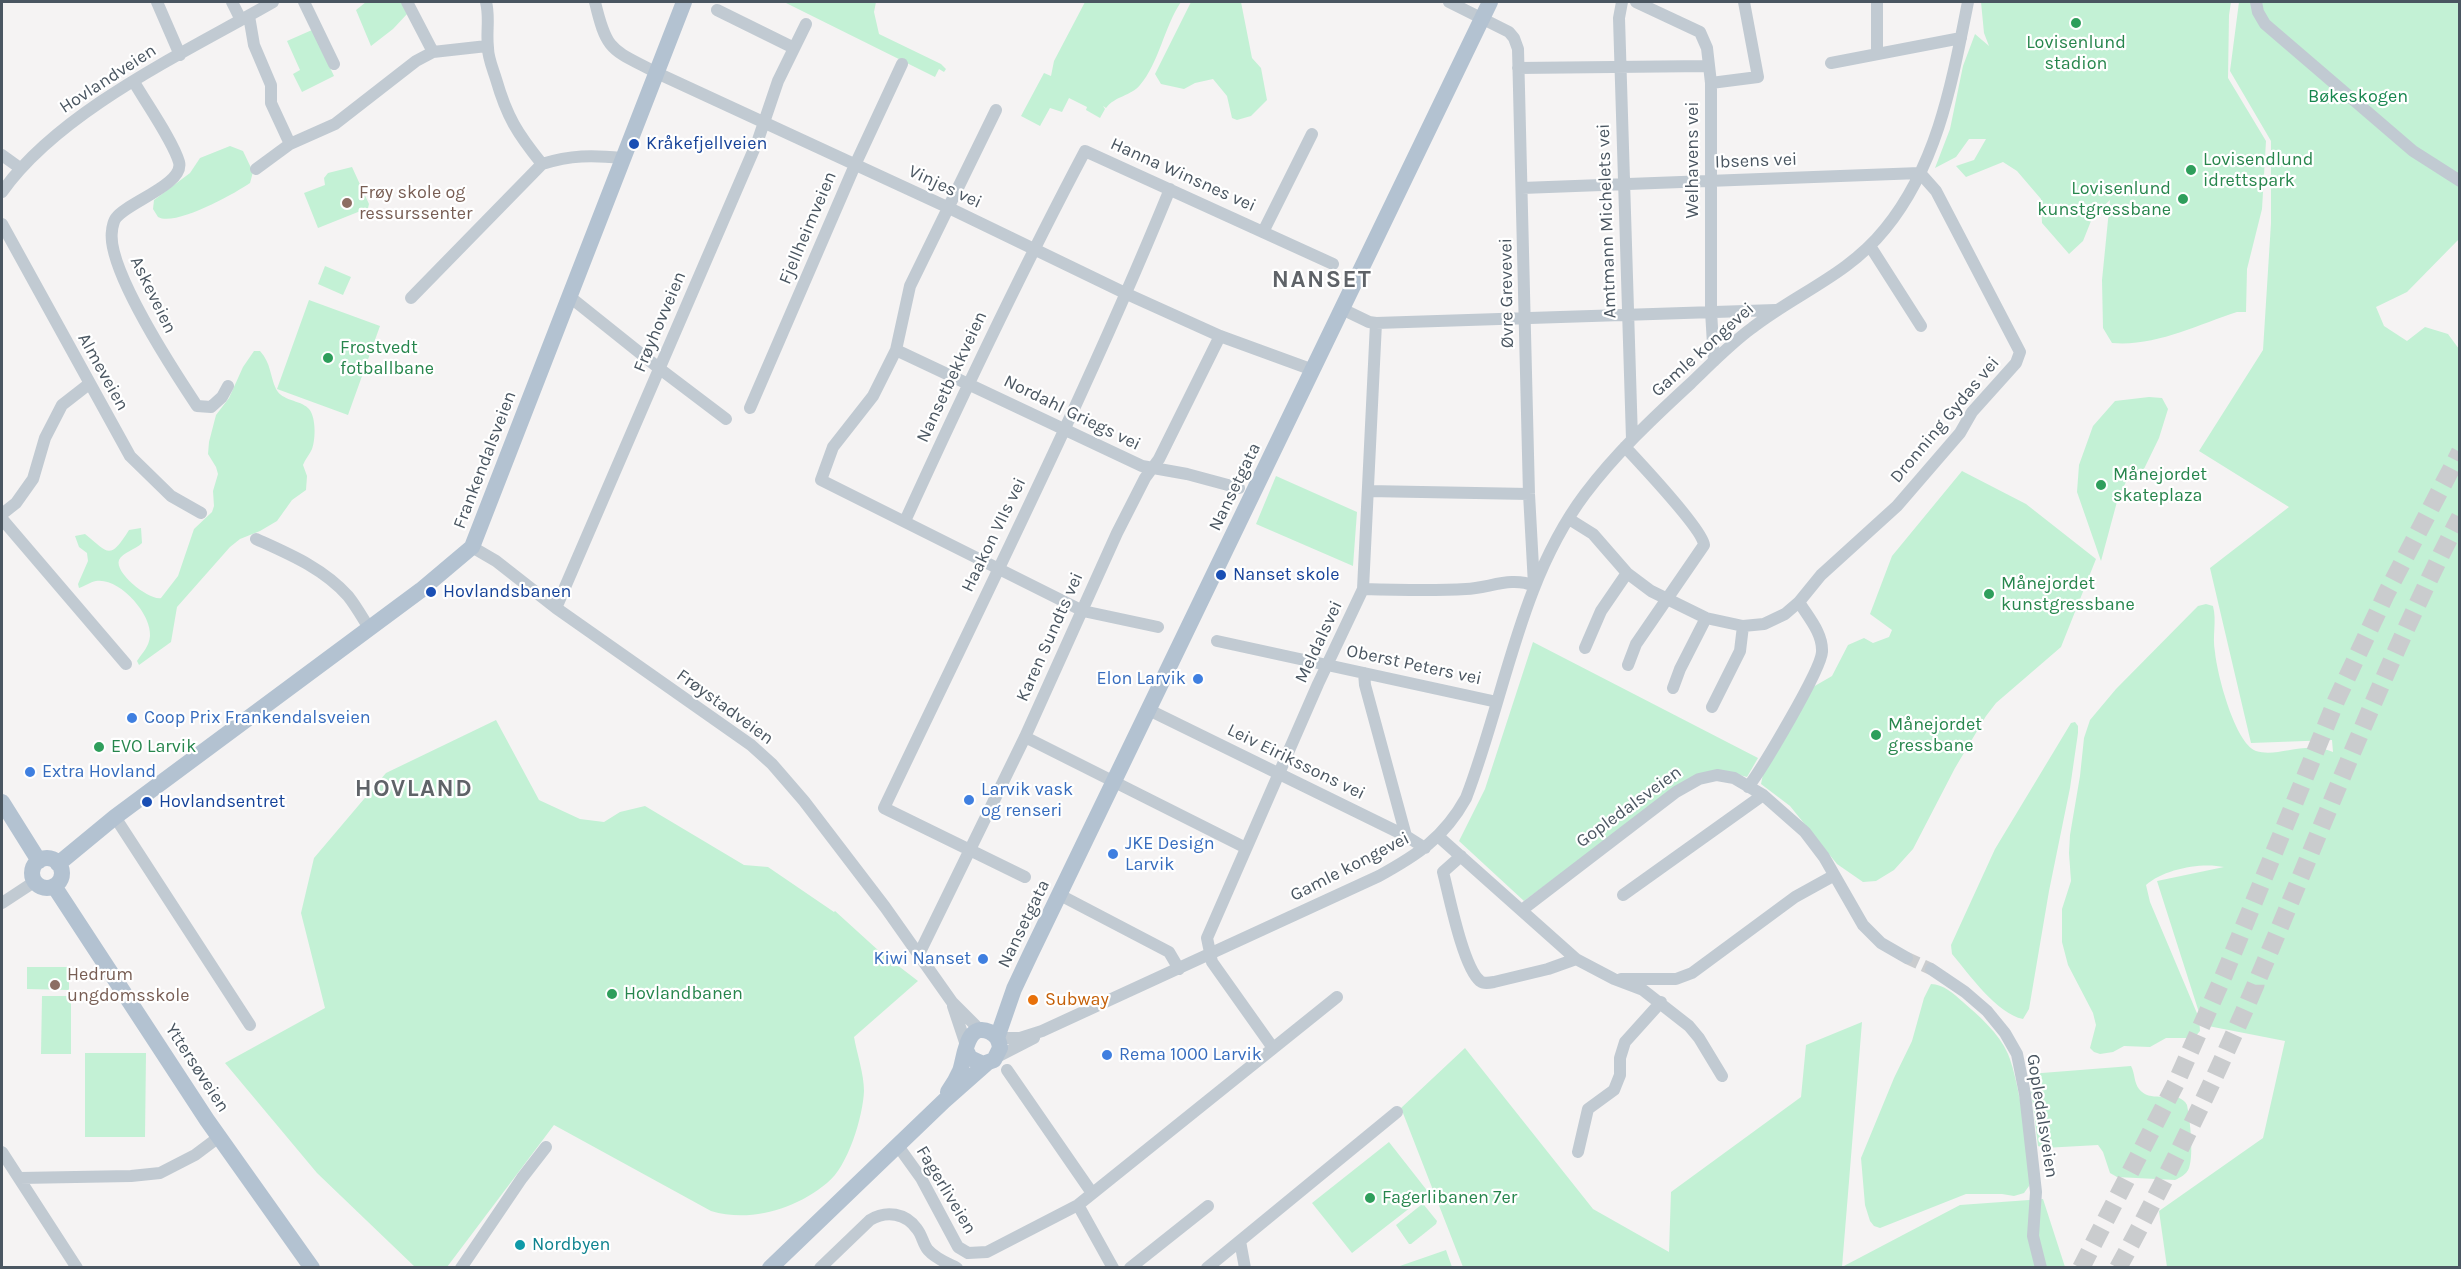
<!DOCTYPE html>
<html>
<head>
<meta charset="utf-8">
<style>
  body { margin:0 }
  #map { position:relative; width:2461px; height:1269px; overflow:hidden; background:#f5f3f3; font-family:Karla,sans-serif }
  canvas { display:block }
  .frame { position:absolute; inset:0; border:3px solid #4a5661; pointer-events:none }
</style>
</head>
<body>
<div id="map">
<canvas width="2461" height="1269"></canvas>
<div class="frame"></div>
</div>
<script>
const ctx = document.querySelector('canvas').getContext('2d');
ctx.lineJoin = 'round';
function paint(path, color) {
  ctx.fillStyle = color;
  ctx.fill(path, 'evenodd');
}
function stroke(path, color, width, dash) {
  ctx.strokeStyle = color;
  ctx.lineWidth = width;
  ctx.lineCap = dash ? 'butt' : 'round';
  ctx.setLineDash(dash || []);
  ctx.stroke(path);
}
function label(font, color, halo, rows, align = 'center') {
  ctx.font = font + ' Karla,sans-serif';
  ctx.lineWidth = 4.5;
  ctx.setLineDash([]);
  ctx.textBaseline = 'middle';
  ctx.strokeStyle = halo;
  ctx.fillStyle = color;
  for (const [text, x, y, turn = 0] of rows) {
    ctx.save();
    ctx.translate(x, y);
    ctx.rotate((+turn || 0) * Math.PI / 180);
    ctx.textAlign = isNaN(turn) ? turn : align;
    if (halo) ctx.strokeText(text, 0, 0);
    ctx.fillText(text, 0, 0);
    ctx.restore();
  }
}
paint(new Path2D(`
  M366,2H403L408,13L393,29L371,46L356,10Z
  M784,2H876L874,12L879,34L941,64L946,69L944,72L939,69L935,77Z
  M1085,2H1181C1164,27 1159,63 1140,85C1131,96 1115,96 1106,108L1103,106L1105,109L1100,118L1086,110L1087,107L1069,98L1062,112L1050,108L1040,126L1021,116L1044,73L1051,76L1054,61Z
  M1191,2H1241L1252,58L1261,68L1267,100L1251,116L1237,120L1232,118L1227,96L1213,79L1195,83L1184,89L1161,84L1155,74Z
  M1981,2H2231L2229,15L2228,78L2266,141L2262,209L2247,269L2246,312H2237C2197,325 2154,347 2112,343L2103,328L2102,280L2110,200L2093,216L2083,241L2069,254L2042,223L2041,199L2017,171L2003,162L1966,177L1956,166L1974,160L1986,139H1969L1956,157L1935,168L1950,129L1963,66L1975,34L1989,46L1984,33Z
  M2239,2H2459V239L2407,292L2376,307L2384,326L2407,341L2425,327L2448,334L2459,349V1267H2167L2159,1211L2263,1138L2285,1041L2203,1025L2157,881L2224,867C2201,862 2164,869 2146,885L2150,902L2199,1018L2200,1031L2194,1038H2166L2150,1047L2124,1046L2113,1052L2100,1054L2094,1052L2090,1048L2096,1025L2093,1013L2068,965L2062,942V909L2071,881L2069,853L2070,835L2080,776L2084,738L2090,720L2116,689L2198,606L2206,604L2213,606C2217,621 2212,636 2215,652C2217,674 2235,743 2256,751C2278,758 2305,740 2333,752L2332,740L2251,743L2210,568L2289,507L2199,451L2263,350L2271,223V141L2230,71Z
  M312,30L334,76L302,92L293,74L300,70L287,41Z
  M230,146L243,151L253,172L250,183C234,194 175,227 158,217L153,209L154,200L190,173L200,158Z
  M352,167L369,204L368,208L318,228L304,193L325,185L324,178L328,173Z
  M325,266L351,277L343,295L318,284Z
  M309,300L380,326L348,415L277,389Z
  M254,351H260C271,363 270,376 276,389C282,401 300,400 308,408C316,415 316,439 312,449C310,454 305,459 303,465L307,476L306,490L292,500L277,521L260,531L240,539L230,547L177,607L171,642L139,665L137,661C143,652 149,647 150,636C152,614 119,577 96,581C90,582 85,586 79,588L78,584L88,561L87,553L79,547L75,536L85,534C108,552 109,562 129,530L141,528L142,543C135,550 123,552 119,560C114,573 150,601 161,598L178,576L194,529L212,512L214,506L213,491L218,474L216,467L208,454L209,442L216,415L229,398L243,367Z
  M2149,397L2162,398L2168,409L2159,438L2143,471L2128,478L2118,498L2101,561L2077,492L2079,465L2093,426L2115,401Z
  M1962,471L2026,504L2096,559L2061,647L1996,703L1986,716L1955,768L1913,849L1894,870L1876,881L1863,882L1837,864L1790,806L1761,784L1763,774L1813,687L1832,676L1848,645L1864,638L1873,643L1889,637L1892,630L1870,614L1892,556Z
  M1276,476L1357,512L1353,566L1256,524Z
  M1533,642L1758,758L1747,777C1723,771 1711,767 1688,779L1524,901L1459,841L1485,789Z
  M496,720L539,800L580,819L604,822L620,812L645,806L744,865L768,867L834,912L835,911L879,951L918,981L854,1037C857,1054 864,1074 864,1091C863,1116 848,1167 827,1183C796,1209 750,1223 711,1211L554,1125L447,1267H415L317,1173L225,1063L325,1008L301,913L314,858L386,773Z
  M2075,722L2078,726V733L2070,788L2049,891L2029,1009L2023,1019C1997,1014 1969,974 1952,954L1951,945L1995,849L2071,723Z
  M27,967H69V990L27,989Z
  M1931,984C1943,984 1954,994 1963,1002C1979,1016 1999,1033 2008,1054C2019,1080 2031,1159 2029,1186L2024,1193L2014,1196L2002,1194H1966L1880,1228L1874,1226L1870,1221L1865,1205L1861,1158L1894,1078L1912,1041L1924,998Z
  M42,996H71V1054H41Z
  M1862,1022L1842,1267L1960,1205L2043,1199L2065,1267H1463L1401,1108L1465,1048L1593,1209L1669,1252L1671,1192L1801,1097L1806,1045Z
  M85,1053H146L145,1137H85Z
  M2131,1066C2135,1073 2134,1083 2139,1089C2151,1105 2178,1088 2187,1105C2190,1120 2194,1154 2189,1168C2186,1175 2181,1177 2175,1180L2117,1177L2110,1173L2103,1152L2098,1145L2044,1148L2038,1146L2029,1074Z
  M1389,1142L1429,1193L1352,1253L1312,1203Z
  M1421,1205H1424L1437,1221L1436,1224L1411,1244H1409L1396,1225Z
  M1446,1250L1452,1267H1397Z`), '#c3f1d5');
stroke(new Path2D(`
  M1907,958L1931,969`), '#caccce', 12, [12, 6]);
stroke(new Path2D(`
  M2081,1268L2176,1083L2224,975L2336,701L2386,594L2460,452
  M2118,1268C2168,1176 2214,1082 2255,986C2322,829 2382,669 2460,517`), '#caccce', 18, [18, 9]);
stroke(new Path2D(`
  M157,2L180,55
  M232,2L241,20
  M304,2L334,64
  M407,2L433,52
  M486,2C490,18 486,31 488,48C488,58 493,69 496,79C507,117 517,133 542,164
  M595,2C607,53 612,49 657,73L947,207L1127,294L1220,336L1313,370
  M1449,2L1509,32L1514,38L1518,49L1529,494L1534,585
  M1622,2L1619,18L1632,439
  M1636,2L1700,32L1707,48L1711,83V311L1714,361
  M1877,2V54
  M2256,2L2258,12L2265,24L2413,151L2460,181
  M717,10L794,48
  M249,16L254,45L271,85V103L290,144L256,169
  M1831,63L1961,38
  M1518,68L1708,66
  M134,82C146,103 173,141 179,162C185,184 126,203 116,218C114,220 112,228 112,231C106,268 175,373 197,406L211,407L222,397L228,386
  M1711,83L1758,77L1744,2
  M996,110L910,286L896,350L873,396L833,447L821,480L1083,611L1158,627
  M290,144L335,124L416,61L433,52L487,46
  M2,155L20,168
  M1522,188L1920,173L1936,191L2020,352L2016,363L1972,412L1960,433L1897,506L1821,575L1799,602L1785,614L1764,624L1743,626L1706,618L1651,591L1627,573L1593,534L1569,519
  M2,192C60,110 186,52 273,2
  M2,224L130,456L171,496L201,513
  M1263,232L1312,134
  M1870,246L1921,326
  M570,297L660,369L726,419
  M411,298L542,164C571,155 592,155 622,158
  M1342,309L1369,322L1376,323L1776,310
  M896,350L1142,466L1187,474L1239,488
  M750,408L855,165L902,64
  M1625,447C1639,462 1703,530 1704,545L1636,644L1628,665
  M1368,491L1529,494
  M2,514L16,503L33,479L45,438L62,405L89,384
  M2,519L126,664
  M905,521C962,396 1021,272 1085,151L1333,264
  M256,539C289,554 323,568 348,596C356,606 362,617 369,628
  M472,547L496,561L556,608L751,745L772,764L804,801L885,907L952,1002L981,1031
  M1363,589C1397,590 1432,591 1466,589C1489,588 1512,576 1534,586
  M556,608L758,140L778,81L806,24
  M1217,641L1497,702
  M1585,648L1601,611L1627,573
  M1364,673L1365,685L1406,836
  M1673,688L1680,669L1706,618
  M1712,707L1740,651L1743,626
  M1149,710L1406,836L1425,848
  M1025,737L1246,848
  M1748,787C1762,769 1821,670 1822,652C1823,633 1808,617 1799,602
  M115,817L250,1025
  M1439,837L1576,959L1614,979L1643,990L1689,1026L1699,1038L1722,1076
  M1461,856L1443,872C1449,895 1463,967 1480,981C1484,984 1489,983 1494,982L1548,969L1576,959
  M1025,877L884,808C982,602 1084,399 1170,189
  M1060,895L1169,952L1179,969
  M1623,895L1763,795
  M2,903L34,882
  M1522,910L1676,792L1699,779L1717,775L1734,778L1763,795L1805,832L1824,857L1863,925L1881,943L1907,958
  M919,954L1025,737L1117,533L1145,478L1159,459L1220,336
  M1931,969L1965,992L1987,1011L2005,1033L2017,1054L2025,1094L2036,1192L2033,1236L2041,1268
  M1621,979H1676L1692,973L1795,897L1833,876
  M953,1006L966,1045
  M998,1038H1020L1042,1031L1379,876C1417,855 1444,838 1466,798C1505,697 1519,582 1585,494C1616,453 1653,418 1690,384C1710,365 1730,344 1752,328C1797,293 1848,275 1885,229C1938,164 1952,82 1968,2
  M1273,1048L1212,962L1207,938L1318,684L1363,589L1376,323
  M997,1057L1034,1038
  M1007,1070L1092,1193
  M898,1146L921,1178L958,1247L968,1253L987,1252L1078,1205L1337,997
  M2,1152L77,1268
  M1578,1152L1588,1109L1614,1090L1620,1075V1058L1625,1042L1661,1002
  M20,1178L131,1176L160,1173L195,1155L219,1137
  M1078,1205L1113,1268
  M1240,1241L1245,1268
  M461,1268L522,1178L546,1147
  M820,1268L870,1220C886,1210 906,1213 917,1229C922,1235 923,1244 928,1250C936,1259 947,1263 957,1268
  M1130,1268L1208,1206
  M1207,1268L1397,1112`), '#c1cad2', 12);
stroke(new Path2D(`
  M2,802L39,861
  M32 873a15 15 0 1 1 30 0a15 15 0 1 1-30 0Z
  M58,864L115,817L421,590L472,547L684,2
  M54,886L207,1120L312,1268
  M997,1038L1014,989L1030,955L1490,2
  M948,1092C953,1085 957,1078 960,1071C965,1057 966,1021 990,1032C997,1036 999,1040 1000,1048L994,1060L983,1064L970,1058L966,1050
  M770,1268L944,1101L987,1063`), '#b3c2d1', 16);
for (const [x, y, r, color] of [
  [2076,23,6,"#2e9e5b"],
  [634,144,6,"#1a4fb4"],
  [2191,170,6,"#2e9e5b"],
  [2183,199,6,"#2e9e5b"],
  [347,203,6,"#8d6e63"],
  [328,358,6,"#2e9e5b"],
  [2101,485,6,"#2e9e5b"],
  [1221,575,6,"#1a4fb4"],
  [431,592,6,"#1a4fb4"],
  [1989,594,6,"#2e9e5b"],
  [1198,679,6,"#3f7fe0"],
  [132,718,6,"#3f7fe0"],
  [1876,735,6,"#2e9e5b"],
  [99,747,6,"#2e9e5b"],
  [30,772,6,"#3f7fe0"],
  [969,800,6,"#3f7fe0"],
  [147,802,6,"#1a4fb4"],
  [1113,854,6,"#3f7fe0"],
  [983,959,6,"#3f7fe0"],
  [55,985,6,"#8d6e63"],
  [612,994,6,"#2e9e5b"],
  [1033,1000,6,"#e8710a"],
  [1107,1055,6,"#3f7fe0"],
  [1370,1198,6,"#2e9e5b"],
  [520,1245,6,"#0f9aa8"]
]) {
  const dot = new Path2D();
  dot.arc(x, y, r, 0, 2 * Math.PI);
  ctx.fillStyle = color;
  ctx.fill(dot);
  stroke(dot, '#fff', 2);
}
label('18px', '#27864d', '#fff', [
  ["Lovisenlund",2076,43,"center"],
  ["stadion",2076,64,"center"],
  ["Lovisendlund",2203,160],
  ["idrettspark",2203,181],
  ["Lovisenlund",2171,189,"right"],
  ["kunstgressbane",2171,210,"right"],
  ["Frostvedt",340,348],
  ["fotballbane",340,369],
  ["Månejordet",2113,475],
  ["skateplaza",2113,496],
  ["Månejordet",2001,584],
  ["kunstgressbane",2001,605],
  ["Månejordet",1888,725],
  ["gressbane",1888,746],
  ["EVO Larvik",111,747],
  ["Hovlandbanen",624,994],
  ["Fagerlibanen 7er",1382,1198]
], 'left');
label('18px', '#4a5661', '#fff', [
  ["Hovlandveien",108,79,-33],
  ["Welhavens vei",1693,160,-90],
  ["Ibsens vei",1756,161,-2],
  ["Hanna Winsnes vei",1183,175,24],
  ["Vinjes vei",945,187,25],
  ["Amtmann Michelets vei",1607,221,-92],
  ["Fjellheimveien",808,228,-67],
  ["Øvre Grevevei",1507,293,-91],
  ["Askeveien",153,295,64],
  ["Frøyhovveien",660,322,-67],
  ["Gamle kongevei",1703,350,-42],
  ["Almeveien",103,372,61],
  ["Nansetbekkveien",952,377,-65],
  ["Nordahl Griegs vei",1072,413,26],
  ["Dronning Gydas vei",1945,420,-50],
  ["Frankendalsveien",485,460,-69],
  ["Nansetgata",1235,487,-64],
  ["Haakon VIIs vei",994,535,-64],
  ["Karen Sundts vei",1050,637,-66],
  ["Meldalsvei",1319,642,-65],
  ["Oberst Peters vei",1414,665,12],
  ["Frøystadveien",725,707,36],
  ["Leiv Eirikssons vei",1296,762,26],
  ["Gopledalsveien",1629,807,-36],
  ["Gamle kongevei",1350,867,-27],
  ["Nansetgata",1024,924,-64],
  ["Yttersøveien",197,1068,57],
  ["Gopledalsveien",2042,1116,81],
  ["Fagerliveien",946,1190,59]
]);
label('18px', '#17864f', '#fff', [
  ["Bøkeskogen",2358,97]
]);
label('18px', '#164399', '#fff', [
  ["Kråkefjellveien",646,144],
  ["Nanset skole",1233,575],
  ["Hovlandsbanen",443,592],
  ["Hovlandsentret",159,802]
], 'left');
label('18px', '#785e54', '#fff', [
  ["Frøy skole og",359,193],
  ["ressurssenter",359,214],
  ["Hedrum",67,975],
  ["ungdomsskole",67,996]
], 'left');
label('18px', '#366cbe', '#fff', [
  ["Elon Larvik",1186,679,"right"],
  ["Coop Prix Frankendalsveien",144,718],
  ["Extra Hovland",42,772],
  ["Larvik vask",981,790],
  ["og renseri",981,811],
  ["JKE Design",1125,844],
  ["Larvik",1125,865],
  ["Kiwi Nanset",971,959,"right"],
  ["Rema 1000 Larvik",1119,1055]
], 'left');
label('18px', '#c56008', '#fff', [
  ["Subway",1045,1000]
], 'left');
label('18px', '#0d838f', '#fff', [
  ["Nordbyen",532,1245]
], 'left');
ctx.letterSpacing = '1.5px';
label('bold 24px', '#5f6368', '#fff', [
  ["NANSET",1322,280],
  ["HOVLAND",414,789]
]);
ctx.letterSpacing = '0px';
</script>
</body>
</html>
